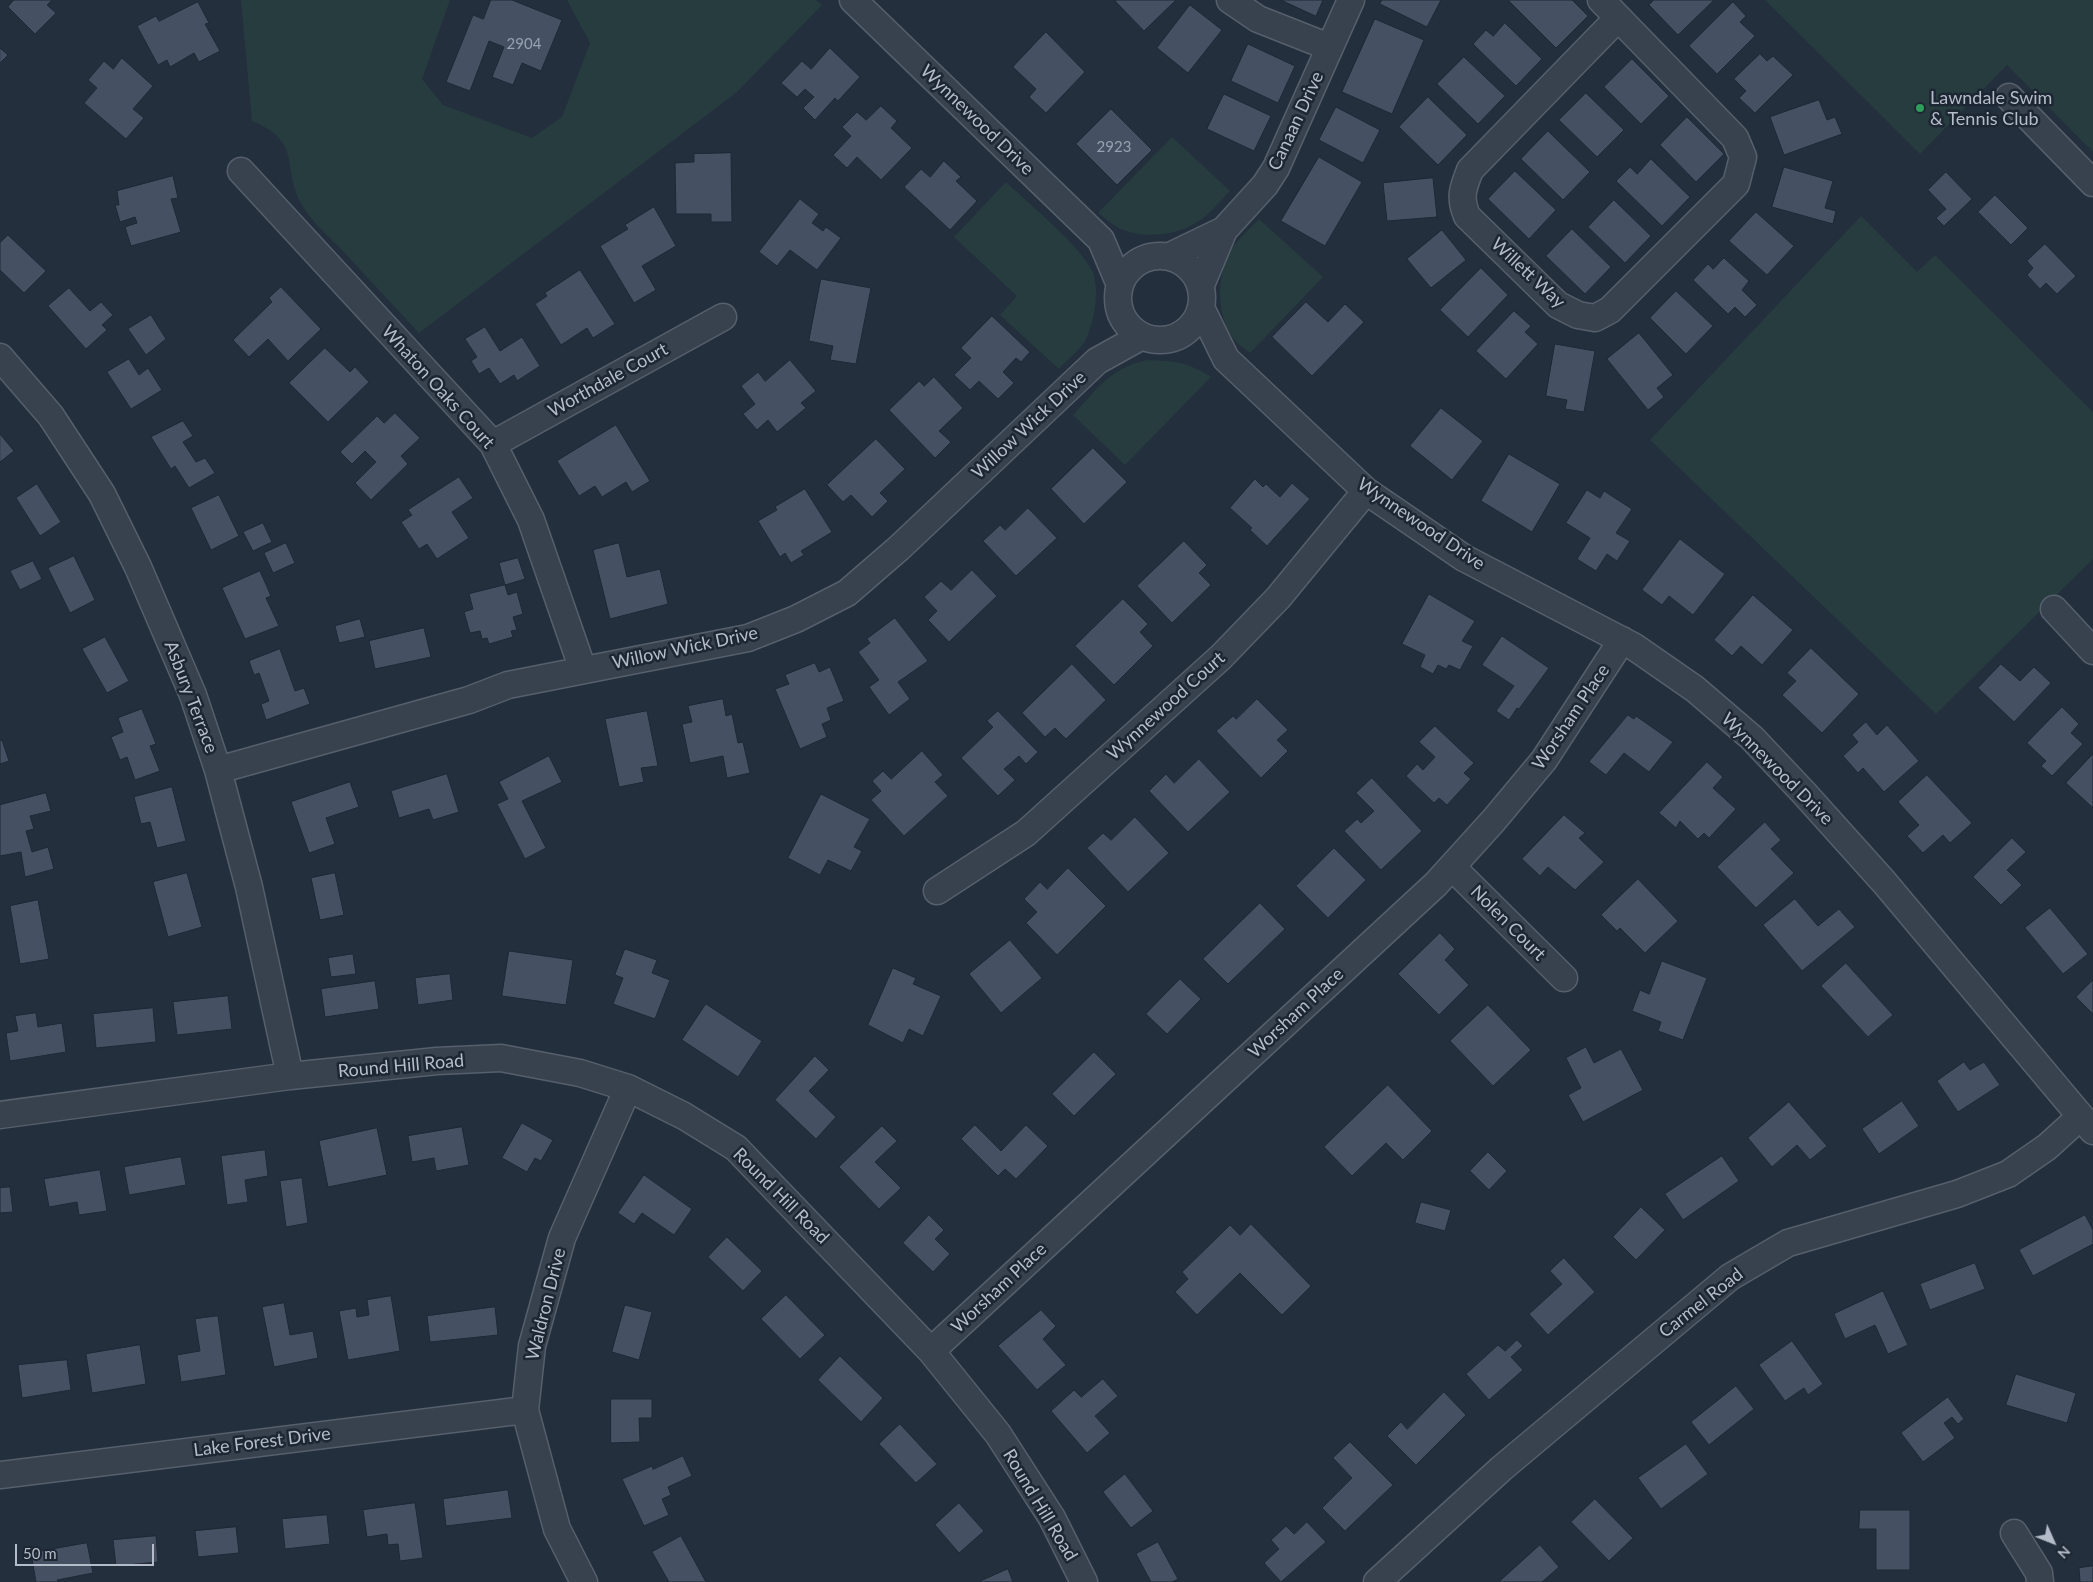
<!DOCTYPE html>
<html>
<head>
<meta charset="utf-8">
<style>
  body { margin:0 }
  #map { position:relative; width:2093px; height:1582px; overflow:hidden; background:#242f3e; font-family:Lato,sans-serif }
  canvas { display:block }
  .north { position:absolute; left:2028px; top:1517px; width:50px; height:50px; -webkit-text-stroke:4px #1d2633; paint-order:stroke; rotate:134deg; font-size:14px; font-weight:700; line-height:20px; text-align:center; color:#b4bcc9 }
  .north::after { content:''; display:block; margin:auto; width:18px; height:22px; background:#b4bcc9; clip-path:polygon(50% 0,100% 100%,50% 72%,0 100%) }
  .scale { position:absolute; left:15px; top:1544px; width:139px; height:22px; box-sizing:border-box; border:2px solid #b4bcc9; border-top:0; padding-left:6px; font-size:15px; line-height:18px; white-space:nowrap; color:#b4bcc9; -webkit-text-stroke:4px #1d2633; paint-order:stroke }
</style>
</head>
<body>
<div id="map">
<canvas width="2093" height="1582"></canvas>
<div class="north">N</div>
<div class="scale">50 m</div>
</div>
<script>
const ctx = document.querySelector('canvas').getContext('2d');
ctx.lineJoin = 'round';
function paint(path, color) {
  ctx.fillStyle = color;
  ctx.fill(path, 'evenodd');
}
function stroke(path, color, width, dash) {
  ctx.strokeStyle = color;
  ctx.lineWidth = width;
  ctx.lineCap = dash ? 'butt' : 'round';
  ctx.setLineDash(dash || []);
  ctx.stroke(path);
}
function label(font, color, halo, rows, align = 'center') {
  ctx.font = font + ' Lato,sans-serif';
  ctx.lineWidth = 5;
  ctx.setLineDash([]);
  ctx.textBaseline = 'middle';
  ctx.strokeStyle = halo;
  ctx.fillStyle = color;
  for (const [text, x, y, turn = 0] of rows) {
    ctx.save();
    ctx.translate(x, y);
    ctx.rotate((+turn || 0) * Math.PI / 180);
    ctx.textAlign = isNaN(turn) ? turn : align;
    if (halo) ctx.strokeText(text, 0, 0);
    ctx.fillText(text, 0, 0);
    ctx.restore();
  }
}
paint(new Path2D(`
  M241,0H450L422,79L443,105L532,138L562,117L590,43L567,0H816L822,5L737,92L419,333C393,305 367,277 341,249C327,235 310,220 301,203C281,165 303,142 252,121Z
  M1765,0H2093V152L2007,65L1920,154Z
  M1172,137L1230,191C1220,201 1210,214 1199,221C1177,236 1141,240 1117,227C1110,223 1104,217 1098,213Z
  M1006,182C1026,201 1085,250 1093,273C1100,293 1094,323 1085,341C1079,351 1067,360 1059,369L1000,315L1017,296L954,237Z
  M1861,216L1917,272L1935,255L2093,412V559L1936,714L1650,440Z
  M1259,219L1323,277L1250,353C1245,349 1237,344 1233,338C1215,313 1216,269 1235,244C1242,235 1252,227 1259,219Z
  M1147,360C1174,361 1188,362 1211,377L1125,465L1073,415C1098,388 1109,369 1147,360Z`), '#263c3f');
const building = new Path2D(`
  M14,0H52L47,5L56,13L35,34L8,7Z
  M491,0H512L562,20L541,71L522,63L513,85L492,77L504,47L489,41L470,91L446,82L473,15L483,19Z
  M1117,0H1176L1144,31L1115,1Z
  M1281,0H1323L1316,16Z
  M1382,0H1441L1427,27L1380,4Z
  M1510,0H1572L1588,16L1556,48L1509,1Z
  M1654,0H1714L1678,35L1649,5Z
  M198,2L209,23L205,24L220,51L199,62L194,53L170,67L167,60L158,65L137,26L156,16L159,21Z
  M1733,2L1746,16L1740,22L1755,36L1717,74L1689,46Z
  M1190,5L1222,30L1188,73L1157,48Z
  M1375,19L1424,40L1392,114L1342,92Z
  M1505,23L1542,59L1516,86L1473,44L1486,30L1493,36Z
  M1046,32L1085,72L1046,113L1029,97L1036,89L1013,67Z
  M1248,44L1295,66L1278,103L1231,81Z
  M0,48L8,55L0,63Z
  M830,48L860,77L838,101L835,98L815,120L803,108L814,97L805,89L797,97L781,83L802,61L811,69Z
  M1760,54L1767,61L1773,56L1793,75L1755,113L1739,98L1746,91L1734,79Z
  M1464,57L1505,96L1478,124L1437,84Z
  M122,58L153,86L133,109L144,118L126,139L84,103L97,88L88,80L104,61L113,69Z
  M1632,59L1669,96L1641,124L1604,87Z
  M1586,93L1624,130L1597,157L1559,120Z
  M1224,94L1271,116L1254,151L1207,129Z
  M1428,97L1467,135L1438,165L1399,127Z
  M1819,100L1827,120L1835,117L1842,134L1784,155L1770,117Z
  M881,106L897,121L891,128L912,148L881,180L857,157L847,168L833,155L851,136L842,127L857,112L866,120Z
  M1336,107L1380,130L1363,163L1319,140Z
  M1111,109L1152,150L1117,185L1076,144Z
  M1687,117L1724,154L1696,182L1660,145Z
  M1548,131L1590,172L1563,200L1521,159Z
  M731,153L732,222H711V214H676L675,163L694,162V154Z
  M1319,157L1362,182L1325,246L1281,221Z
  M1651,159L1690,197L1662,226L1616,181L1630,167L1637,174Z
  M944,161L961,177L956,181L977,201L950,230L904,187L921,169L930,177Z
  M1784,167L1833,181L1825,208L1836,211L1833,224L1772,207Z
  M1515,171L1556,210L1529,239L1488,199Z
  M1946,172L1972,199L1944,226L1936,218L1946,209L1928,190Z
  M173,176L178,198L171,199L181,232L131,246L125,227L137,223L135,217L120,222L115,205H119L117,191Z
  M1433,178L1437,217L1387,221L1383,183Z
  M1995,195L2028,228L2011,245L1978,212Z
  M800,199L819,214L812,223L823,231L826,227L841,238L817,270L790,250L777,266L759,252Z
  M1614,200L1651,236L1625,263L1588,227Z
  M654,207L676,246L642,266L656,290L634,303L600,246L628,229L625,225Z
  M1756,212L1794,246L1767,275L1729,241Z
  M1572,229L1611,267L1585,294L1546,256Z
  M1442,230L1466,260L1431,288L1407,259Z
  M8,235L46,271L24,293L0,270V243Z
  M2045,244L2076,276L2057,294L2046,283L2040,289L2027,275L2033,268L2027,261Z
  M1724,258L1749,281L1742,290L1757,305L1745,317L1735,307L1728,314L1693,280L1708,264L1713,269Z
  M1481,268L1508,295L1468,337L1440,310Z
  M580,270L615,324L593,338L587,328L561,345L535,304L547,296L545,293Z
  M821,279L871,288L856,364L830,360L833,346L809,341Z
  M281,287L321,329L288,361L268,339L249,357L233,340L272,302L269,298Z
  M69,288L90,311L101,302L113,315L102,325L107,330L86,349L48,306Z
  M1676,291L1713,326L1686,354L1650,318Z
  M1306,302L1328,322L1345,304L1364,322L1312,376L1272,337Z
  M1514,311L1531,326L1525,332L1538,344L1506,379L1476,351Z
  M151,315L166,339L146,355L128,329Z
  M992,316L1030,352L1021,362L1016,358L1003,372L1014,383L998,399L979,381L970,390L954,375L971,358L961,348Z
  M485,327L500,351L522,337L540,366L517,381L514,375L500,384L489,368L479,374L471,361L477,357L465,339Z
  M1639,333L1673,375L1657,388L1664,397L1648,410L1607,359Z
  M1555,344L1595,351L1584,412L1565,409L1567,400L1546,396Z
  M325,348L350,372L355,367L369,382L328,422L289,383Z
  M129,359L139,375L148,368L162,390L131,409L107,372Z
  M790,360L816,391L801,403L806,408L777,432L768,420L757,430L743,414L755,404L741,386L758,372L765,381Z
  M934,377L963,408L939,431L951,442L935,458L889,410L919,381L924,386Z
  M1441,408L1483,441L1452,480L1410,446Z
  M395,413L420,438L401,456L408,464L371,500L355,483L376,462L365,451L352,464L340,452L377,416L384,423Z
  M183,421L193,436L183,442L196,462L205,458L215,473L189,488L175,466L171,469L151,437Z
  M616,425L650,481L632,492L626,482L602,497L595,486L579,496L557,461Z
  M0,434L14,451L0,462Z
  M876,439L905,469L880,493L888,501L872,517L851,495L843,502L827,485Z
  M1093,448L1127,482L1084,524L1051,489Z
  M1509,454L1560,484L1532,532L1481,501Z
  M459,477L473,498L452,512L469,538L437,559L427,544L419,549L401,522L412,515L408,510Z
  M1255,479L1263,487L1266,484L1280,497L1292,483L1310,499L1267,546L1250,530L1252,528L1230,508Z
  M37,484L61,522L40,536L16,498Z
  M805,489L832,532L801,551L804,555L791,563L785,553L780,557L758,521L777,510L775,507Z
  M1587,490L1600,498L1604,491L1632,509L1616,533L1630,541L1617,561L1607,554L1596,571L1577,559L1590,538L1566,523Z
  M219,495L239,536L211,550L191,508Z
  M1028,508L1057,538L1016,576L983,541L1000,525L1005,530Z
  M263,523L272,542L253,551L243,532Z
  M1680,539L1725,574L1693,615L1669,596L1662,605L1642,590Z
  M1184,541L1207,565L1199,573L1211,585L1172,623L1137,586Z
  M286,543L295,563L273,573L264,553Z
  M619,543L627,577L660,569L668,604L610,619L593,550Z
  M74,556L95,600L70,613L48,568Z
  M518,558L525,579L505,585L499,563Z
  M33,561L42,579L20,590L10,571Z
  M972,570L997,596L949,642L928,620L937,611L924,597L941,581L951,590Z
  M260,571L271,596L266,598L279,626L245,639L222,588Z
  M505,585L508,595L517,592L523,614L513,617L517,630L511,631L513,637L489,644L487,638L482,639L480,631L470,633L464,612L473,609L469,594Z
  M1429,594L1475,621L1462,641L1473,646L1460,670L1449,665L1446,669L1438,665L1433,674L1420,667L1425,655L1402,644Z
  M1753,595L1793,630L1762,665L1741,646L1732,656L1714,640Z
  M1123,599L1148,624L1140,632L1153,646L1114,685L1075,646Z
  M895,618L928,661L898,682L910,699L889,715L869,687L879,680L858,652L870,643L867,639Z
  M360,619L365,637L339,643L335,626Z
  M424,628L431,657L375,669L369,641Z
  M1502,636L1549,668L1519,709L1517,708L1509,720L1496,711L1514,686L1482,665Z
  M105,637L129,681L107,693L82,649Z
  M1811,648L1859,694L1822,733L1782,695L1796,681L1787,673Z
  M280,649L295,691L304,688L310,704L266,720L261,704L269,701L259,673L254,675L249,661Z
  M815,663L819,672L830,667L844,701L827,708L831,720L822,724L827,737L800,749L775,689L789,684L785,675Z
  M1072,664L1106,700L1066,739L1055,728L1045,737L1022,713Z
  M2001,664L2020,681L2034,667L2051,683L2014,722L1978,688Z
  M723,699L726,716L732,714L738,743L743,742L750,773L727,778L723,756L690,763L682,724L692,722L688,706Z
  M1257,699L1288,730L1277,740L1288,751L1261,778L1216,731L1233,716L1236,719Z
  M2062,707L2079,724L2071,733L2083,744L2052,776L2041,766L2046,761L2027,743Z
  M142,709L156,744L150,746L160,771L135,780L127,757L120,760L111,737L123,732L118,718Z
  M647,711L658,766L641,768L644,782L619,787L605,719Z
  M998,711L1038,752L1026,764L1019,756L1004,769L1015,780L998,796L961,758L993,727L987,721Z
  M1628,715L1634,719L1636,716L1673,742L1649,772L1624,753L1606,775L1589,762Z
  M1866,722L1877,735L1887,725L1919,761L1884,792L1863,768L1858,773L1843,756L1858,742L1852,735Z
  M1435,726L1474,763L1464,773L1471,779L1447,805L1439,798L1434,803L1406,776L1417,764L1423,770L1435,757L1419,742Z
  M2,740L9,761L0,764V741Z
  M922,751L943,775L935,782L948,796L904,836L871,800L881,791L872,781L883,771L891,779Z
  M2093,754V808L2066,783Z
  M549,756L562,782L522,801L546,848L525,859L497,804L508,799L499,782Z
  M1199,759L1230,792L1188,832L1149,791L1166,774L1174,783Z
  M1707,762L1723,777L1713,788L1736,809L1709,838L1704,833L1698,839L1680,821L1676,828L1659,813Z
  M447,774L459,812L433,820L429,809L399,818L391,791Z
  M1927,775L1972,823L1950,843L1943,835L1923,853L1907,836L1919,825L1898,802Z
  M1372,778L1422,831L1381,870L1344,831L1357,819L1361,823L1374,811L1356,793Z
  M350,782L359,807L326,818L335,844L309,853L291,802Z
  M172,787L186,841L157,848L150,822L141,824L134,797Z
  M46,793L51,811L30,816L34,829L26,831L32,852L48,847L54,869L25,877L21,852L0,856V805Z
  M821,794L870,819L854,847L862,851L851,871L828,860L820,875L788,858Z
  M1564,815L1585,833L1579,838L1604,862L1575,890L1548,867L1540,876L1522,859Z
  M1135,817L1169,853L1128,892L1087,848L1103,833L1111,840Z
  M1765,822L1781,840L1771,849L1794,873L1756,908L1717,867Z
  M2012,838L2026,852L2007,870L2022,885L2001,905L1973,877Z
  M1334,848L1366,880L1328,918L1296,886Z
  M1068,868L1106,906L1057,955L1026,923L1037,912L1024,899L1040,882L1047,889Z
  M187,873L202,927L168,937L153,882Z
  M335,873L344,915L320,920L311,878Z
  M1638,879L1678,921L1645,953L1620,928L1617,931L1601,915Z
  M1795,899L1818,926L1839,909L1855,927L1802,971L1763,925Z
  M38,900L49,959L20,964L10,906Z
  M1260,903L1285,929L1228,984L1203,959Z
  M2050,908L2088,954L2063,974L2025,928Z
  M1440,933L1455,949L1445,960L1469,985L1439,1015L1398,974Z
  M1010,940L1042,978L1001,1013L969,974Z
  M625,949L657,960L652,973L670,980L655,1019L613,1004L623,978L615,975Z
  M509,951L573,960L566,1005L502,996Z
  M353,954L356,974L331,977L328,958Z
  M1662,961L1707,978L1683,1040L1658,1031L1661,1022L1632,1011L1640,990L1649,994Z
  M1846,963L1893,1015L1868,1037L1821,986Z
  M893,968L916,978L913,984L941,996L923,1036L909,1029L903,1043L868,1025Z
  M450,974L453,1000L418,1005L415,978Z
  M1180,979L1201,999L1167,1034L1146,1014Z
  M2093,980V1014L2076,997Z
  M375,981L379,1009L325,1017L321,989Z
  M228,996L232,1029L177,1035L173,1002Z
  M706,1004L762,1041L738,1077L682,1040Z
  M1488,1005L1531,1050L1493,1086L1450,1041Z
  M153,1008L156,1042L96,1048L93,1014Z
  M36,1013L38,1027L62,1023L66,1052L10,1061L6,1033L18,1031L15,1016Z
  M1586,1047L1594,1063L1621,1049L1643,1090L1583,1122L1568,1095L1581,1088L1566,1058Z
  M1094,1052L1116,1074L1074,1116L1052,1094Z
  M815,1056L829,1070L809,1091L836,1117L816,1139L775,1100Z
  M1964,1062L1970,1070L1984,1062L2000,1085L1958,1112L1937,1081Z
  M1388,1085L1432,1131L1403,1160L1386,1143L1352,1176L1324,1147Z
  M1902,1101L1919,1126L1879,1154L1862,1129Z
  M1789,1102L1827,1146L1810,1160L1797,1145L1772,1167L1748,1138Z
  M522,1123L553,1140L541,1161L535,1158L527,1172L502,1158Z
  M975,1125L1001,1151L1026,1125L1048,1146L1016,1179L1005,1169L998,1176L961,1139Z
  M882,1126L897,1141L875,1162L901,1188L879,1209L839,1167Z
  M462,1127L469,1165L436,1171L434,1158L412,1162L408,1136Z
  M377,1128L387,1175L328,1187L319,1141Z
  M265,1150L268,1176L245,1180L248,1202L227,1205L221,1156Z
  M1488,1152L1507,1171L1489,1190L1470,1171Z
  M1722,1156L1739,1181L1683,1220L1665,1194Z
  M181,1157L186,1185L129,1195L124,1167Z
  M100,1170L107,1211L79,1215L77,1202L49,1207L44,1179Z
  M644,1175L692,1209L674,1235L642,1213L634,1224L618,1213Z
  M302,1178L308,1223L286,1227L280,1181Z
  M10,1187L13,1212L0,1213V1188Z
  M1421,1202L1451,1210L1445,1231L1415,1223Z
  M1641,1207L1665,1230L1636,1260L1613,1237Z
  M929,1215L944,1230L935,1239L950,1254L933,1272L903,1243Z
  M2085,1215L2093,1230V1244L2033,1276L2019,1250Z
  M1251,1224L1311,1286L1282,1315L1240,1273L1197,1315L1175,1292L1188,1279L1182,1272L1230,1225L1240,1235Z
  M727,1237L762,1271L743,1291L708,1257Z
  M1564,1258L1595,1292L1548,1335L1529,1314L1562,1284L1550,1271Z
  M1975,1263L1985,1289L1930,1310L1920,1284Z
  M1883,1291L1908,1345L1888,1354L1875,1325L1845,1339L1834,1314Z
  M786,1295L825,1335L800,1359L761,1319Z
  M391,1296L400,1351L348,1360L339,1311L356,1308L357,1317L369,1315L367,1300Z
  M284,1303L290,1335L313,1331L318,1358L274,1367L262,1307Z
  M625,1305L652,1312L639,1360L612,1352Z
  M495,1307L498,1335L430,1342L427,1316Z
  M1041,1310L1056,1326L1043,1339L1066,1365L1037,1390L998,1346Z
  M218,1316L226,1375L181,1382L177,1355L200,1351L195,1319Z
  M1517,1340L1523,1346L1511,1357L1523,1370L1489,1400L1466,1374L1498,1345L1505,1351Z
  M1792,1341L1823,1384L1808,1395L1804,1388L1785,1401L1759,1365Z
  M140,1345L146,1384L92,1393L86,1354Z
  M840,1356L883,1398L861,1422L818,1380Z
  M67,1360L71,1390L22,1398L18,1365Z
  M2016,1374L2076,1393L2067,1423L2006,1405Z
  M1103,1379L1118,1396L1095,1416L1110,1433L1087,1453L1051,1411L1074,1390L1081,1397Z
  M1736,1386L1754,1409L1709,1445L1691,1422Z
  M1444,1392L1466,1415L1416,1465L1387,1436L1401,1422L1407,1429Z
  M1948,1397L1964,1419L1958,1424L1952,1417L1944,1423L1955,1438L1923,1462L1901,1433Z
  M611,1399H652V1418H639L640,1442L611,1443Z
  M900,1424L937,1464L916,1483L879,1444Z
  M1350,1442L1393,1485L1345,1531L1322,1508L1352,1478L1333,1458Z
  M1686,1444L1708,1474L1661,1509L1638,1478Z
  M683,1456L692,1476L668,1487L671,1495L662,1499L669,1515L644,1526L622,1479L652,1466L653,1469Z
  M1125,1474L1153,1511L1131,1528L1103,1492Z
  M508,1490L512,1518L446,1526L443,1499Z
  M1595,1499L1633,1538L1609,1561L1571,1522Z
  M415,1503L423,1558L400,1561L398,1544L388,1545L387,1534L367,1537L363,1510Z
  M959,1503L984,1531L959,1553L935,1525Z
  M1860,1510H1910V1570H1876V1529H1859Z
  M327,1515L330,1544L285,1549L282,1519Z
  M1307,1522L1326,1542L1281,1582L1264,1563L1279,1549L1271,1540L1286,1526L1294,1534Z
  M236,1527L239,1553L198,1557L195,1531Z
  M156,1536L158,1562L116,1566L113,1540Z
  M681,1536L706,1582H669L652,1552Z
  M1158,1542L1178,1579L1172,1582H1151L1136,1554Z
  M87,1543L93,1573L57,1580L58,1582H36L31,1553Z
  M1540,1545L1559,1567L1542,1582H1499Z
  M2093,1566V1582H2080L2079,1568Z
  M1008,1569L1013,1582H981V1581Z`);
paint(building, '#455162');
stroke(building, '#1f2835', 1);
const minor = new Path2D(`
  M853,0L1101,240L1120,285
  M1230,0L1258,19L1329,47
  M1601,0L1735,138L1743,157L1736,184L1610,310L1595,318L1578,315L1558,305L1467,216C1459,197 1463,188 1470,170L1618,18
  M2009,97L2093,183
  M241,171L493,444L531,520L583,670
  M1170,256L1224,230
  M1118 298a42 42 0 1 1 84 0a42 42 0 1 1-84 0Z
  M1201,285L1224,230L1265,185L1276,168L1351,0
  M1201,308L1226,359L1366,491L1464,558L1633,646L1695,689L1752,738L1804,793L1884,882L2093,1131
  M0,357L51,416L102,494L138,567L193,695L218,770L249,887L290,1076
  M493,444L723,317
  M2054,609L2093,651
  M218,770L469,700L508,685L748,638L796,619L847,593L899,548L1097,361L1142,336
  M1452,867L1564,978
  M937,891L1026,833L1221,657L1278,598L1366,491
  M0,1115L290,1076L437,1061L501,1058L580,1073L628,1088L684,1116L736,1148L931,1351L998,1434L1052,1518L1084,1582
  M931,1351L1436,884L1494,820L1544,760L1622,640
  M0,1475L525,1410
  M2014,1533L2039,1573L2040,1582
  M584,1582L557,1529L525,1410L532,1346L562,1238L628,1088
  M1377,1582L1502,1468L1730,1277L1788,1243L1957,1194L2008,1174L2047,1147L2080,1117`);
stroke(minor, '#565f6c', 29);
stroke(minor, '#38414e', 26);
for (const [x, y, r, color] of [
  [1920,108,5,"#2e9e5b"]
]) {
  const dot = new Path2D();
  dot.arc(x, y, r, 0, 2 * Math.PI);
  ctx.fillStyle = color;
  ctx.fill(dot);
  stroke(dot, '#1d2633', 2);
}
label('15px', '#98a1af', null, [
  ["2904",524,44],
  ["2923",1114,147]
]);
label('18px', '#b4bcc9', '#1d2633', [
  ["Lawndale Swim",1930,98],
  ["& Tennis Club",1930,119]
], 'left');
label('18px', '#b4bcc9', '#1d2633', [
  ["Wynnewood Drive",977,120,44],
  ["Canaan Drive",1296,121,-65],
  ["Willett Way",1528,273,43],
  ["Worthdale Court",608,380,-29],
  ["Whaton Oaks Court",438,387,48],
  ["Willow Wick Drive",1029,425,-43],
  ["Wynnewood Drive",1421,524,34],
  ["Willow Wick Drive",685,648,-12],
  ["Asbury Terrace",191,697,69],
  ["Wynnewood Court",1166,706,-42],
  ["Worsham Place",1571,717,-56],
  ["Wynnewood Drive",1777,769,45],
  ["Nolen Court",1508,923,45],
  ["Worsham Place",1296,1013,-43],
  ["Round Hill Road",401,1066,-5],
  ["Round Hill Road",781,1196,45],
  ["Worsham Place",999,1288,-43],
  ["Carmel Road",1701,1303,-38],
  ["Waldron Drive",546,1304,-76],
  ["Lake Forest Drive",262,1442,-7],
  ["Round Hill Road",1040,1505,59]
]);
</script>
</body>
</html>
